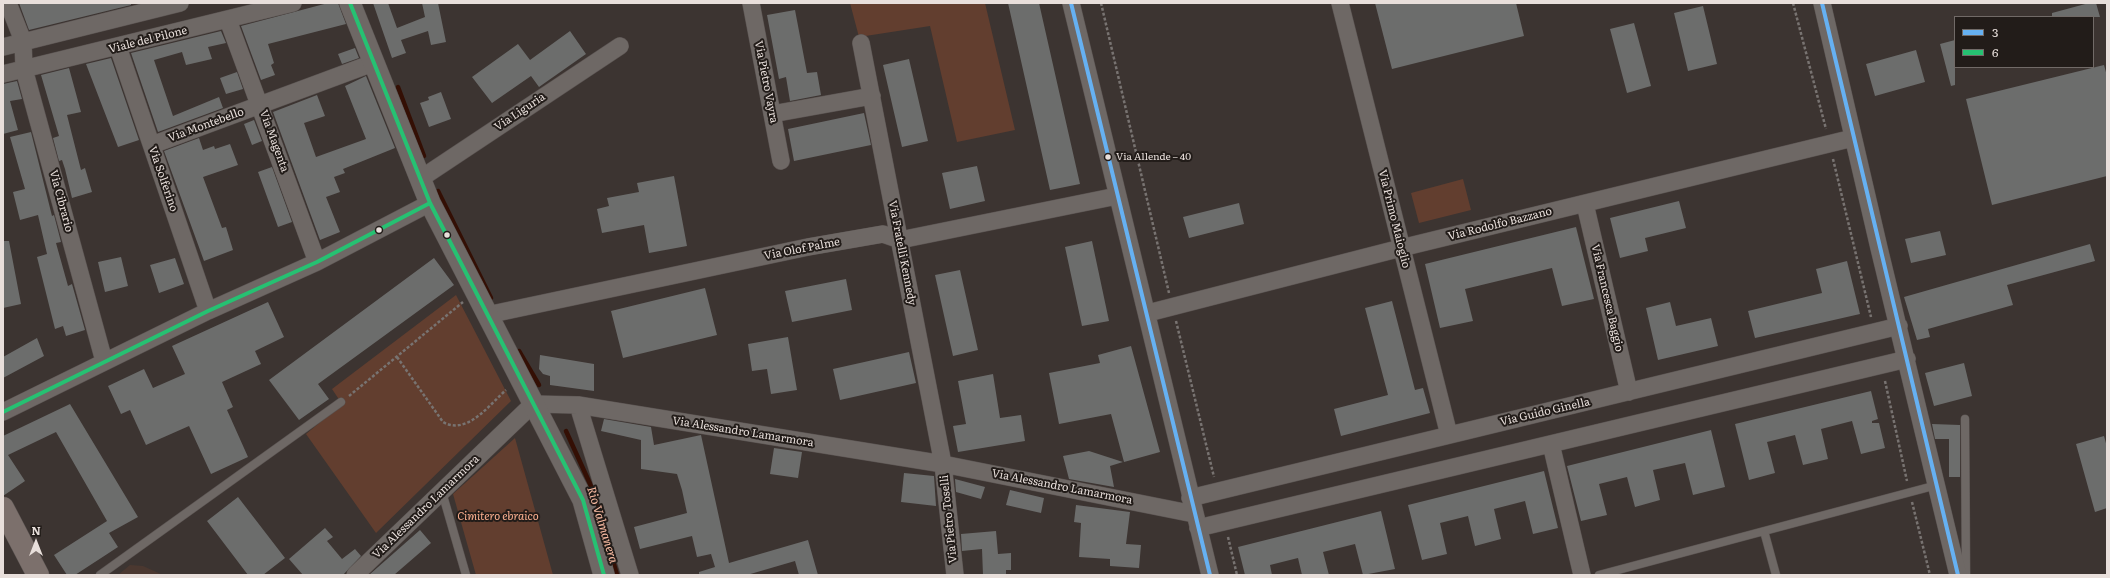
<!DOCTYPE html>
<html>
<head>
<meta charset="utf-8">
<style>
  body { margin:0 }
  #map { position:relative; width:2110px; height:578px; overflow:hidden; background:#3c3431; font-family:Literata,serif }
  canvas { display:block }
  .frame { position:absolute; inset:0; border:4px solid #e8dfdb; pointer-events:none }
  .legend { position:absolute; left:1954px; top:16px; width:140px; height:52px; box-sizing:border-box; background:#221c19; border:1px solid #716a67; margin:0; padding:5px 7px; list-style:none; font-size:12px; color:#e8dfdb }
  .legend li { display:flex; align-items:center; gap:8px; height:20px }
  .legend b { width:20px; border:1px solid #716a67 }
  .north { position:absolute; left:16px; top:522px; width:40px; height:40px; -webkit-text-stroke:3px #221c19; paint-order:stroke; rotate:0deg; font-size:11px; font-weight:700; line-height:16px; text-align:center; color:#e8dfdb }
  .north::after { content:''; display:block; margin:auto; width:14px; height:18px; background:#e8dfdb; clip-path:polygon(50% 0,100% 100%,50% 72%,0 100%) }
</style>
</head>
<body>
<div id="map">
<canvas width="2110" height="578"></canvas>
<div class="frame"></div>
<ul class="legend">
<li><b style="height:5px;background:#66b1f2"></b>3</li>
<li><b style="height:5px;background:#26c172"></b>6</li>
</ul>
<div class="north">N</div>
</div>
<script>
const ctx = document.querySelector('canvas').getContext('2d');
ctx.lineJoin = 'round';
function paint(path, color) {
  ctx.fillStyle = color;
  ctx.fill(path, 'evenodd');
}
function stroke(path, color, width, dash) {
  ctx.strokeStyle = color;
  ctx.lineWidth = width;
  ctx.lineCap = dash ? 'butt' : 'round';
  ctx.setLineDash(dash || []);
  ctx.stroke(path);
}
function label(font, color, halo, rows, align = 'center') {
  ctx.font = font + ' Literata,serif';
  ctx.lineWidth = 4;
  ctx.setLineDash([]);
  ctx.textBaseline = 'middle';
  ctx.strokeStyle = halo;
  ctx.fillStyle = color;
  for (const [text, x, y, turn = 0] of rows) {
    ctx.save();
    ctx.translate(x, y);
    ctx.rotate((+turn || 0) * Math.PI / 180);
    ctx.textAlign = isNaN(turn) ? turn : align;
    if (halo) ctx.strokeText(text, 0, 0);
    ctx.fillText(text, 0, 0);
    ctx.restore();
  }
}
paint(new Path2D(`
  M130,565L143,566L163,575H118Z`), '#4b3830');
paint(new Path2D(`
  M850,3H985L1015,130L957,142L930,26L859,37Z
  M1463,179L1471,210L1419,223L1411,193Z
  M456,295L511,401L376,533L306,434L342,404L332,389Z
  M515,438L553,575H476L453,494Z`), '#623e2f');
stroke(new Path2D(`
  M398,87L424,156
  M438,191L491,298
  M519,351L539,385
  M566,431L591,486L617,575`), '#340f04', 4.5);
paint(new Path2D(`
  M19,3H131V5L29,30Z
  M328,3H338L346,24L268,44L274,63L271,65L275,75L261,80L241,26Z
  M373,3H388L397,28L425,17L422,3H438L446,42L431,45L428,31L401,40L406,53L392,58Z
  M1008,3H1039L1080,184L1050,190Z
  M1375,3H1516L1524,36L1392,69Z
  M2089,3H2096L2100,17H2052V13Z
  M1703,6L1717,64L1688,71L1674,13Z
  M795,10L807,73L817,72L821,95L790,101L786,77L779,79L767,15Z
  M1634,23L1651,86L1627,93L1610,29Z
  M221,31L226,43L208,47L212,59L186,65L182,52L154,60L173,116L219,97L223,108L158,132L131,53Z
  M570,31L586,54L539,87L531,76L492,103L472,77L518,44L530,60Z
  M1955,40V85L1951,86L1940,44Z
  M355,48L359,58L342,64L338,54Z
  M1916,50L1925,82L1875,96L1866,64Z
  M111,58L139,140L118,147L86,64Z
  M909,59L928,141L902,147L883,65Z
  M2104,65L2107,76V176L1992,205L1966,99Z
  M69,68L81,112L67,115L81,170L85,168L92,192L72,198L65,169L62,160L59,161L53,138L59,136L41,75Z
  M237,72L243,89L226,94L220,78Z
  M366,76L395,148L343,169L345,173L334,177L340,192L326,197L340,232L320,240L273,112L317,95L325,116L304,123L316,157L366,139L345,86Z
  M17,81L22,99L10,101L18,130L3,134V84Z
  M441,92L451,119L429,127L420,103L429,100L428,97Z
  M864,113L871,145L794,161L788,129Z
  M254,120L262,141L252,145L244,124Z
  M31,132L52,216L54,215L61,242L56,243L68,286L72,284L85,330L66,336L63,326L55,329L37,257L47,254L38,215L20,220L13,192L25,189L10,137Z
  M199,138L203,150L214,146L215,149L230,144L238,165L203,177L222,228L226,227L233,250L204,261L164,151Z
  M977,166L985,201L950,209L942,173Z
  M272,167L292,222L278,227L258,172Z
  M674,176L687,246L649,253L644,225L602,233L597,209L609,206L607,198L639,192L637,183Z
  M1679,201L1686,228L1645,238L1648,251L1620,258L1610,218Z
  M1239,203L1244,224L1189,238L1183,217Z
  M1576,227L1594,299L1562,306L1552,268L1465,289L1473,321L1440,328L1425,264Z
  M1940,231L1946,255L1911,263L1905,239Z
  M3,241H9L21,304L3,308Z
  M1092,241L1109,321L1082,326L1065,247Z
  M2090,244L2095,261L2007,285L2013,305L1928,329L1930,337L1917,340L1904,297Z
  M121,257L128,286L105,292L98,262Z
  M175,258L184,284L159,293L150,265Z
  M434,258L454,285L318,384L329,399L299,420L269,380Z
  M1847,261L1860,314L1755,338L1748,311L1822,293L1816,269Z
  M960,270L978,350L953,356L935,275Z
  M846,279L852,310L792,322L785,291Z
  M705,288L717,335L623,358L611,311Z
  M1392,301L1415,390L1423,388L1430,413L1341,436L1334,409L1388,395L1365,308Z
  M268,302L284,337L255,351L261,364L222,382L233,407L227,410L248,457L211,474L189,426L146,445L130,410L121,414L108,386L144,369L153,388L185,374L172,346Z
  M1670,302L1676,326L1711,318L1718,346L1658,360L1646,308Z
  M788,337L797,390L771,394L767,369L752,371L748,344Z
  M37,338L44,356L3,378V357Z
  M1131,346L1160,452L1124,462L1111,414L1059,424L1049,373L1100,363L1098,355Z
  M909,352L916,383L840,400L833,369Z
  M540,355L594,364V391L550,385V376L543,374L539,369Z
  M1964,363L1972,396L1934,406L1925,373Z
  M993,374L1000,418L1021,415L1025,441L958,452L953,426L966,424L958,381Z
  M1871,391L1878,419L1872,421V423H1879L1885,448L1861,454L1852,421L1821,429L1828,459L1803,465L1795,435L1767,442L1775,473L1749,480L1735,424Z
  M70,404L138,517L109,533L118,547L75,575H67L54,555L107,521L56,432L8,455L25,481L3,496V436Z
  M604,419L651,427L654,445L701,435L729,563L808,540L818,575H799L795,561L747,575H699V572L715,567L711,554L697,557L692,536L640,549L634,527L687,513L682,490L677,474L641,469V440L601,431Z
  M1932,424L1960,425V477H1949V439H1935Z
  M1711,430L1725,487L1693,495L1685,463L1653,470L1660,500L1635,507L1627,477L1599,484L1607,515L1581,521L1567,466Z
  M2104,436L2107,447V508L2095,512L2076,444Z
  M774,448L802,452L798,478L770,474Z
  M1089,451L1123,462L1110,466L1114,487L1069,479L1063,456Z
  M1544,471L1558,528L1533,534L1525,501L1494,509L1501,539L1475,546L1468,516L1440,523L1447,554L1422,560L1408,505Z
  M904,473L934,476L936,506L901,502Z
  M955,479L985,487L981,499L956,492Z
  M1010,490L1044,498L1041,513L1006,505Z
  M238,497L285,558L263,575H248L207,521Z
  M1076,505L1130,512L1126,544L1141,545L1139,568L1110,566V559L1079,557L1081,523L1074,522Z
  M1381,511L1395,569L1363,575L1355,544L1323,552L1329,575H1302L1298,558L1270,565L1272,575H1245L1238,547Z
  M325,528L333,537L327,541L342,559L355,549L361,556L343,575H303L289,559Z
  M420,530L431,543L394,575H369Z
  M996,531L998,554L1011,553V570H1006V575H983L982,549L962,551L961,534Z`), '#6c6d6c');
const service = new Path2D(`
  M1965,419L1966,575
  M442,492L466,575
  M1764,531L1776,575
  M100,575L341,402
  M1599,575L1937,485`);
const minor = new Path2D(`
  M8,3L23,41L24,69L104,361
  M751,3L781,161
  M1071,3L1210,575
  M1340,3L1449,435
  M1822,3L1879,248L1958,575
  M228,20L317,262
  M861,43L943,464L955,575
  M3,47L180,3
  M118,47L208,311
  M3,74L293,3
  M772,114L872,96
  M152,145L373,63
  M420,179L620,46
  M1585,204L1629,392
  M1148,313L1401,248L1853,138
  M487,315L808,247L883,234L900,240L1117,196
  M578,405L630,575
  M3,412L208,311L317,262L430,203
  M1551,444L1582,575
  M1190,498L1899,326
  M1198,528L1907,359
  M355,575L533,404L578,405L943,464L1194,514`);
const tertiary = new Path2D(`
  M350,3L430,203L583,500L604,575`);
const primary = new Path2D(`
  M3,508L38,575`);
stroke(service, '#5a5351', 9);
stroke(minor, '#5a5351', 18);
stroke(tertiary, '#5a5351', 22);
stroke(primary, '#5a5351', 23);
stroke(new Path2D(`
  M1101,3L1169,293
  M1793,3L1826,129
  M1833,159L1871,317
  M1176,321L1214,477
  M397,357L443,422C467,436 490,404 506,390
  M1885,381L1907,481
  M349,396L463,302
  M1912,502L1930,575
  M1228,537L1237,575`), '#787371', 2.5, [3, 2]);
stroke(service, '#6e6865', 8);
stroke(minor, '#6e6865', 17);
stroke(tertiary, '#6e6865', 21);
stroke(primary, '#7c706c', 22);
stroke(new Path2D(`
  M1071,3L1210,575
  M1822,3L1958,575`), '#66b1f2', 4);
stroke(new Path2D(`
  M350,3L430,203L583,500L604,575
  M3,412L208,311L317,262L430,203`), '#26c172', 4);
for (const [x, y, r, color] of [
  [1108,157,3.5,"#e8dfdb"],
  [379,230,3.5,"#e8dfdb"],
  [447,235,3.5,"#e8dfdb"]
]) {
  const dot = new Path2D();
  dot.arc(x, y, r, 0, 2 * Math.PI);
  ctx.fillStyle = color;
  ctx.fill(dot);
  stroke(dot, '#221c19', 1.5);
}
label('10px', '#e8dfdb', '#221c19', [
  ["Via Allende – 40",1116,157]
], 'left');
label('11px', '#e8dfdb', '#221c19', [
  ["Viale del Pilone",148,40,-14],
  ["Via Pietro Vayra",766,82,79],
  ["Via Liguria",520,112,-34],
  ["Via Montebello",206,125,-20],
  ["Via Magenta",274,141,70],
  ["Via Solferino",163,179,71],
  ["Via Cibrario",61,201,75],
  ["Via Primo Maioglio",1394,219,76],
  ["Via Rodolfo Bazzano",1500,224,-14],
  ["Via Olof Palme",802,249,-11],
  ["Via Fratelli Kennedy",902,253,79],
  ["Via Francesca Baggio",1607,298,77],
  ["Via Guido Ginella",1545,412,-13],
  ["Via Alessandro Lamarmora",743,432,9],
  ["Via Alessandro Lamarmora",1062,487,11],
  ["Via Alessandro Lamarmora",426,507,-44],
  ["Via Pietro Toselli",949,519,-96]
]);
label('italic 11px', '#fcb090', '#221c19', [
  ["Cimitero ebraico",498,517]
]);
label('italic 12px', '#f9bba2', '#221c19', [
  ["Rio Valmanera",602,525,73]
]);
</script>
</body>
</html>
